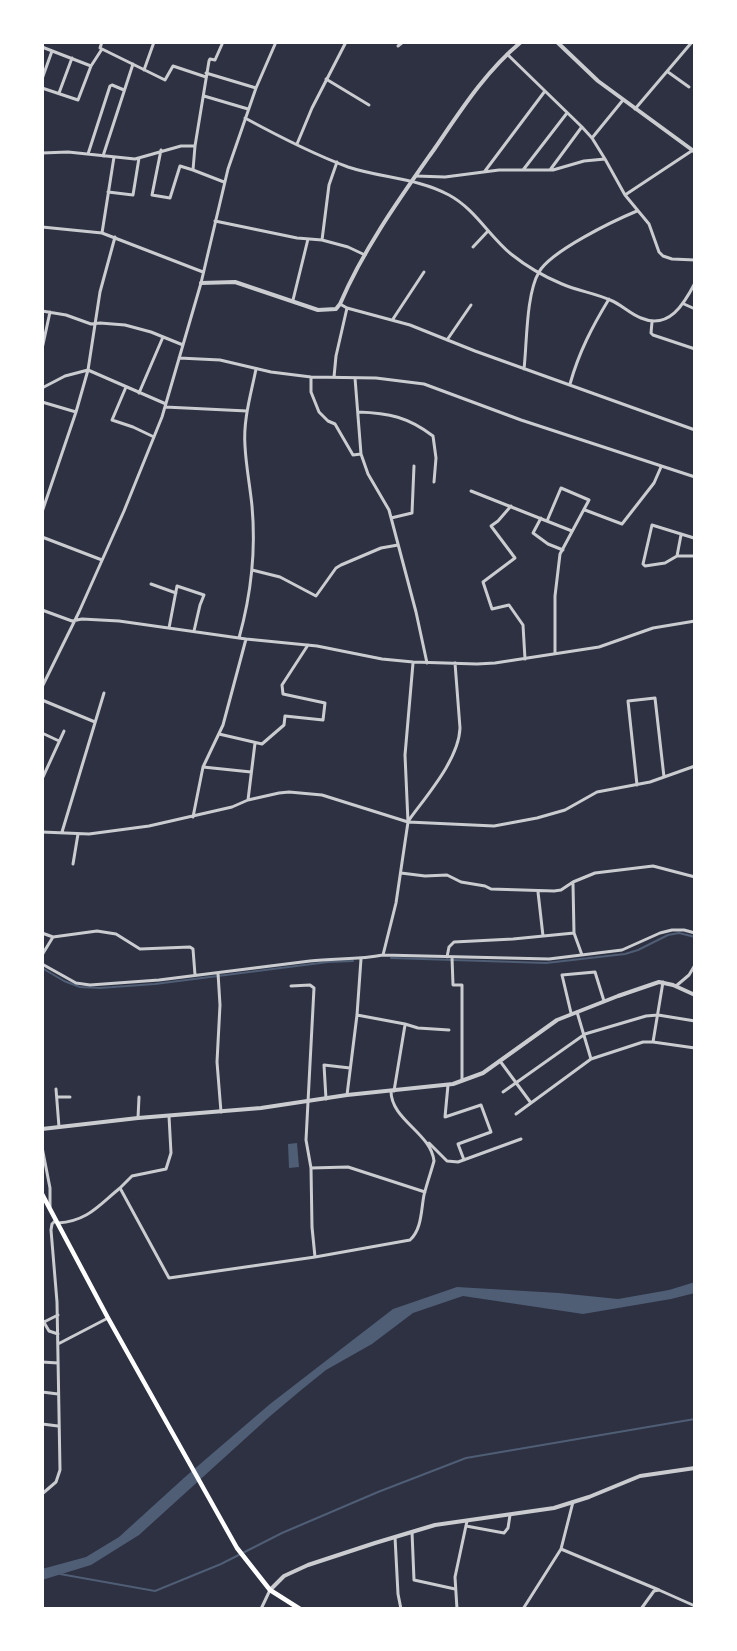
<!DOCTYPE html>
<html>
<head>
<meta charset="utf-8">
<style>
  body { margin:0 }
  #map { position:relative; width:737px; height:1651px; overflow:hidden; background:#2d3142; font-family:"IBM Plex Sans",sans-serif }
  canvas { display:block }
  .frame { position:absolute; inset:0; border:44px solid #fff; pointer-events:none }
</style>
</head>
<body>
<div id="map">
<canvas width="737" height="1651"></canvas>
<div class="frame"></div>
</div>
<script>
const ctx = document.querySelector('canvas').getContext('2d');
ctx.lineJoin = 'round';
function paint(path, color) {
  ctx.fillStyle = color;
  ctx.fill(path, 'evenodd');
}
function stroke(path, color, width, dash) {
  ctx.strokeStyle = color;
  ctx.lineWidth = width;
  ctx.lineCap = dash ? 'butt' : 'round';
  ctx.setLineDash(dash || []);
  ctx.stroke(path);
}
paint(new Path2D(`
  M297,1143L299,1167L289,1168L288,1144Z
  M695,1282V1293L671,1299L583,1314L463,1296L413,1313L372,1344L326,1370L300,1391L268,1418L139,1535L91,1565L42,1580V1569L86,1557L119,1537L185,1477L270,1404L393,1309L457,1287L559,1293L618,1299L669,1290Z`), '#4f5d75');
stroke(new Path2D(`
  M391,958L546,963L625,954L638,950L668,935L679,933L695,937
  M42,968L64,981L80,987L100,988L155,984L328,962L353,961
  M60,1574L155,1591L221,1564L282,1533L378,1492L466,1458L695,1419`), '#4f5d75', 2);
stroke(new Path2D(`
  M223,42L215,60L210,59L209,61L195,146L193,170L224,182
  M398,46L403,42
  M42,47L91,66
  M102,49L165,80L173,66L206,77
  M507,54L582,127L592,138L605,159
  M144,70L154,42
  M668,72L689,87
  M206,73L256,88
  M42,79L52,51
  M326,79L369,105
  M42,88L78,100L91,66L102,49L100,48L102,42
  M59,93L72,58
  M204,96L248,109
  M635,109L692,42
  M245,118C278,136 313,154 348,167C381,178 418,178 449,195C475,209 489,236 511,254C526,266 545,277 562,284C578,291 595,293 610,300C621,304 630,314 641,318C669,330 684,304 695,283
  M592,138L623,100
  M297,144L312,108L346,42
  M161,150L152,195L170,198L180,166L193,170
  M42,153L68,152L135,159L181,146H195
  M88,154L110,86L112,85L124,90
  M103,156L133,64
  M523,170L567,113
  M550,170L581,128
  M485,171L545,91
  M416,176L445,177L499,170H553L584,161L605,159L625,195L649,224L659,252L663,256L672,259L695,260
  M108,192L133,195L139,158
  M625,195L693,150
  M215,221L297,238L322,240L348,247L365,255
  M42,227L102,233L203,272
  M102,233L114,157
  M322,240L329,185L337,162
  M473,247L488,231
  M293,300L308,239
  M340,304L347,308L410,325L475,351L695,430
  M684,304L695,309
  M42,311L66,315L91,324L100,323L125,325L151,332L183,345
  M393,319L424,272
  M652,322L651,333L653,335L695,349
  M447,340L471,305
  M42,349L50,312
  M179,358L220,360L271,372L311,377L376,378L424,384L521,420L695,477
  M524,369C527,343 526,294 539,272C551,251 613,221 637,211
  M311,377V392L319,412L328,421L335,424L353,455L361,454
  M334,377L336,356L347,308
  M355,378L361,454L368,474L389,510L416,612L427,663
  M570,384C579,352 592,327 609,299
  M126,387L112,420L133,427L154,437
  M42,388L65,376L88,370L166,404
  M139,393L163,337
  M42,402L76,412
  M165,407L247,411
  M358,412C389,413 408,417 433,436L436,458L434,482
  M471,491L572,531
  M511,506L498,521L491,526L515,558L483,582L492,609L509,605L523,625L525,659
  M585,510L622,524L654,483L661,467
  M42,512L76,412L88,370L100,292L115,237
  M391,518L412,513L414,466
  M541,518L533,533L548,544L563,550
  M547,521L561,488L589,500L560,554L555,596V653
  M695,534L694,538L652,525L643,564L645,566L665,563L677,556H695
  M42,537L102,560
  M677,556L681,535
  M252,570L280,577L316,596L336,568L341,565L381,548L398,545
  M151,584L176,593
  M42,610L72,621L82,619L119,621L246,639L317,646L382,659L413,662L477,664L495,663L599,647L653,628L695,621
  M169,628L177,586L204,595L200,605L194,631
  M239,638C251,595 256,550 252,506C250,486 246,466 245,446C243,420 251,394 256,369
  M42,687L79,612L124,511L162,417L201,283L228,169L256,88L276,42
  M42,700L95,722
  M42,733L59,741
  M219,734L262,744L284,725L285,716L323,720L325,703L283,694L282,685L308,645
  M203,767L251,772
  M42,779L64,731
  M637,785L628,701L655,698L664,777
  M248,800L255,743
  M193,817L203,767L223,725L246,639
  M409,820C427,795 459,759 460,728L455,663
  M42,832L89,834L149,826L232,807L248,800L279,793L289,792L322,795L408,822L494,826L537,818L565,810L597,792L650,782L695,766
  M62,832L104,693
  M73,864L78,834
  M401,873L425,876L447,875L461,882L485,886L491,889L554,891L561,890L573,882L595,873L653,866L695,877
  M573,884L574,933L582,955
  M538,892L543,936
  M42,933L53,937
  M42,955L53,937L97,931L116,934L140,949L190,947L193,949L195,975
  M383,955L396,903L408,822L405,755L413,663
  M447,957L449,947L454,942L513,939L574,933
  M452,957L453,985H462V1080
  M42,964L76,983L90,985L159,980L310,961C334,958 359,960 383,955L549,959L622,950L660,933L672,930H684L695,933
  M218,973L220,1005L217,1062L221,1112
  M676,986L689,975L695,965
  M577,1012L591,1059
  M571,1013L562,975L595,972L604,1001
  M357,1015L405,1024L418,1028L449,1030
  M653,1042L663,982
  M500,1061L531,1103L591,1059L643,1042H653L695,1048
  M448,1085L445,1117L481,1105L491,1132L458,1144L464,1160
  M56,1089L59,1127
  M394,1091L405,1025
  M503,1092L585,1034L646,1016L658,1015L695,1021
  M347,1095L357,1015L361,959
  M57,1097H70
  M326,1099L324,1065L350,1068
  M516,1114L531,1103
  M169,1116L171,1153L166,1169L132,1176L120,1188L169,1278L315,1257L312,1227L311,1168L306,1140L314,988L310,985L291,986
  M138,1118L139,1097
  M429,1143L447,1161L458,1162L521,1139
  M42,1147L50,1188V1207
  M311,1168L348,1167L425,1192
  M58,1223C88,1221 99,1205 120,1188
  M315,1257L410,1240C422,1229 421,1210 424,1195C427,1183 431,1172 434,1161C431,1133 391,1120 391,1091
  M42,1319L49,1331L58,1334
  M44,1322L58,1315
  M58,1344L108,1318
  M42,1362L58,1363
  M42,1392L58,1394
  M42,1424L58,1426
  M42,1494L56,1482L60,1470L57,1302L51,1230L52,1224L56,1220
  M573,1502L561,1549L659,1590
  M466,1526L504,1533L508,1528L510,1515
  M412,1532L414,1580L455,1589
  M395,1537L398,1594L401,1609
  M261,1609L270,1590
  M457,1609L455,1577L467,1521
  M523,1609L561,1549
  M641,1609L654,1591L659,1590L695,1606`), '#caccd0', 3);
stroke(new Path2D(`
  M557,42L598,81L695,152
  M201,283L235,282L318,310L336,309L340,304C364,248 400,198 435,148C461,110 485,72 521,42
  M42,1129L138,1118L261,1108L347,1095L453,1084L483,1073L557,1020L618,996L659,982L673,985L695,995
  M270,1590L284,1576L308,1565L375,1543L435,1525L554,1508L589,1497L640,1476L695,1468`), '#caccd0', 4);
stroke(new Path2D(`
  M42,1194L108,1318L237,1548L270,1590L300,1609`), '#fff', 4.5);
</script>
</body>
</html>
